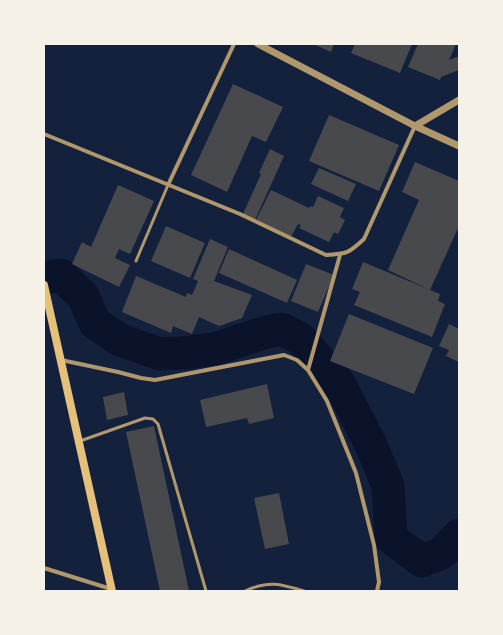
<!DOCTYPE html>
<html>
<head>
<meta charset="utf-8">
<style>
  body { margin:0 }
  #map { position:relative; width:503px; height:635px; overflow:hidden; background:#14213d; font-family:"Times New Roman",serif }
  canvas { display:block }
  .frame { position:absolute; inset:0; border:45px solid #f6f1e7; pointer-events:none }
</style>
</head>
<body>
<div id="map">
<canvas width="503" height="635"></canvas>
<div class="frame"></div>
</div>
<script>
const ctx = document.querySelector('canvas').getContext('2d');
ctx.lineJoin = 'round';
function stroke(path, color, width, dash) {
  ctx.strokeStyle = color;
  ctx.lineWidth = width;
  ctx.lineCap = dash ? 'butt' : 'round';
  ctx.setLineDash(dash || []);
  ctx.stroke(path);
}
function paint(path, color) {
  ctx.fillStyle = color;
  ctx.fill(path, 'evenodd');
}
stroke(new Path2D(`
  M44,278L61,275L83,296L95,323L120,340L160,354L182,353L215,349L266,332L282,329L301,339L339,383L371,445L388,486L391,538L422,561L442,553L459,535`), '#0b132b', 33);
paint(new Path2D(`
  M313,44H334L331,52Z
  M355,44H412L400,73L351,53Z
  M418,44H456L449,60L459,56V70L441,77L440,80L408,67Z
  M233,84L283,107L266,142L252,136L227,192L191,175Z
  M329,115L399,145L379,191L309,161Z
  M270,149L284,156L255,220L243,214L261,174L259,173Z
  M415,162L459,181V218L423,202L459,218V226L430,290L440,294L438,301L445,304L432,337L354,305L360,292L352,289L363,262L428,289L388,270L419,200L402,192Z
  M319,168L356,184L348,201L311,184Z
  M118,185L154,201L130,254L119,249L115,258L130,265L119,287L72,264L82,242L91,247Z
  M271,190L309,208L310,206L313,207L318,196L344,208L340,217L345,220L338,234L334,232L329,242L299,228L301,225L298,224L291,237L256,220Z
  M166,226L205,243L190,278L151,261Z
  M210,239L228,247L214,281L252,295L242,318L219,326L199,317L192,334L173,326L171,333L122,312L136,276L186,297L187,293L192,295L198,281L193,279Z
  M229,249L297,280L287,303L219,273Z
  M306,264L334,275L318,312L291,301Z
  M349,314L433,348L414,394L330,361Z
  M449,324L459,329V362L446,356L449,350L439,346Z
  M267,384L274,418L249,424L247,418L206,427L200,400Z
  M124,392L128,415L107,420L103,397Z
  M154,426L189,591H160L126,432Z
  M279,493L289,544L265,549L254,498Z`), '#48494c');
stroke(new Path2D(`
  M136,261L168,185
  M80,441L145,418L153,419L158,424L206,591
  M245,591C268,580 281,584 304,591`), '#b1986c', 3);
stroke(new Path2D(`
  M44,134L240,214L326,255C347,254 349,253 364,239L415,126
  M168,185L234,44
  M61,360L118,372L141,378L155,380L284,355L297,360L308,370L327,401L356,473L374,545L379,582L377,591
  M308,370L340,255
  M44,568L111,589`), '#b1986c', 4);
stroke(new Path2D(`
  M258,44L415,126L459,146
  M415,126L459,100`), '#b1986c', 7);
stroke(new Path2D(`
  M44,285L112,591`), '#e5c07b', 8);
</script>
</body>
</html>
